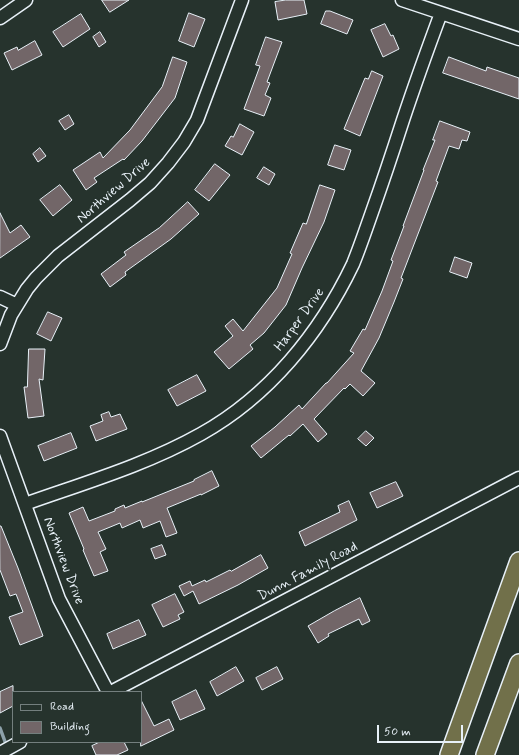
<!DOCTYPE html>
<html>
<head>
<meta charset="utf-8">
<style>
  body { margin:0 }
  #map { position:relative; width:519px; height:755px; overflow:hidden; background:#26332d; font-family:Mynerve,sans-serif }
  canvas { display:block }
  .legend { position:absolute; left:12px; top:691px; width:130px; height:52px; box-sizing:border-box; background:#26332d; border:1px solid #747f7e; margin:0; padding:5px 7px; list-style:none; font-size:12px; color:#e8f1f8 }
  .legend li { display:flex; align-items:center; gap:8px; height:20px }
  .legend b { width:20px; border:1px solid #747f7e }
  .scale { position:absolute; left:377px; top:725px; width:86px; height:18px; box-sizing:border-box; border:2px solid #e8f1f8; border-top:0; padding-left:5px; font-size:12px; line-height:14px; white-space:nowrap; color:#e8f1f8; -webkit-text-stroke:3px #26332d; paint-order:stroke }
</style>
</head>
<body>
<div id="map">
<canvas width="519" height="755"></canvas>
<ul class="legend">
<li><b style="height:5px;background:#26332d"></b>Road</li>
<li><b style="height:11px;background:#726668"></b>Building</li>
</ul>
<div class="scale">50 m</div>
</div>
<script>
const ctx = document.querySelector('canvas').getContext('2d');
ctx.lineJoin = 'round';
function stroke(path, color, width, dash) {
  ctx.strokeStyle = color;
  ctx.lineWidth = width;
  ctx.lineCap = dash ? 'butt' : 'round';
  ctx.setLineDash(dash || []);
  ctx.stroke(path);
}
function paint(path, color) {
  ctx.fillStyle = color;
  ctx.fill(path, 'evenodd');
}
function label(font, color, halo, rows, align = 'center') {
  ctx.font = font + ' Mynerve,sans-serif';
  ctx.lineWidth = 3;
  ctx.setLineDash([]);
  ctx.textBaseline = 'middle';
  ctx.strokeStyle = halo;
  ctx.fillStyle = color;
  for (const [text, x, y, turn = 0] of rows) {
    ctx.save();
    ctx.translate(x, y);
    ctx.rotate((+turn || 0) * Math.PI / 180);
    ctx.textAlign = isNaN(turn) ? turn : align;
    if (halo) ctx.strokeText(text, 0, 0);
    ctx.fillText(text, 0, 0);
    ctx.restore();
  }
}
stroke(new Path2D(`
  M0,728L10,755`), '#8da1aa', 3.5);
const building = new Path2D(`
  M102,0H129L110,12Z
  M286,0H304L307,14L278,20L275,2Z
  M326,11H330L353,20L347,34L321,24Z
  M189,13L205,19L194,47L179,41Z
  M81,14L90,29L63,47L53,32Z
  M385,24L391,36L393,35L399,49L383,57L371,30Z
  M100,32L106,42L99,47L93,37Z
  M266,37L282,42L267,82L270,83L265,95L271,98L264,116L244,109L260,66L256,65Z
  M35,41L42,55L12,70L4,53L17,47L18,50Z
  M173,57L187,62L175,98L142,141L124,160L123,159L94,178L97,182L86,190L73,170L100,152L103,158L130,130L162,87Z
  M449,57L486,71L487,67L519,78V99L443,73Z
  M372,71L383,76L360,136L344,129L365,78L368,79Z
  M69,115L74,124L65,130L59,121Z
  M440,121L470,132L467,141L462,140L459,149L449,146L436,181L438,182L401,278L403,279L394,302L379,338L361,371L375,383L363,396L350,384L345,389L344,388L314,419L327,434L318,442L303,424L290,436L289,435L261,458L251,446L275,427L299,405L302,409L326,383H327L354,353L350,351L363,329L365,330L382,291L393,261L391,260L404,226H403L424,170H423L435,140H433Z
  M240,124L254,132L242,155L225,146L231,136L233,137Z
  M335,145L351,150L344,170L328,165Z
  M40,148L46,156L38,162L33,154Z
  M215,164L230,175L209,201L195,190Z
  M264,167L275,174L269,185L257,178Z
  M60,185L72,200L53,216L40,200Z
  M320,185L335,190L324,222L302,268L286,305L264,333L250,345L253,349L229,369L214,352L233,336L225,326L233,319L243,331L277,288L292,254L290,253L303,223L306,224Z
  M188,202L199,214L171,239L125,272L126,275L110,287L101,274L126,255L124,252L159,228Z
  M0,213L10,233L21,225L30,237L0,258Z
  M455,257L472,263L467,278L450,272Z
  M48,312L62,318L51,341L37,334Z
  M29,349H45L43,380L39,379L44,416L28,418L24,387H27Z
  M197,375L206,391L177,406L168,390Z
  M109,412L111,417L120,414L127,429L96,441L90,426L103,421L101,415Z
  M366,431L374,438L366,446L358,439Z
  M71,433L77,448L44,461L38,446Z
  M212,471L219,486L201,495V494L167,508L177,533L166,537L160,521L143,528L140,520L122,528L120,523L98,532L106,549L100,552L108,571L94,576L83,550L84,549L69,513L83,507L89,521L115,511V509L124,505L125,508L142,501V502L194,481V480Z
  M396,482L403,496L377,508L370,493Z
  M349,501L357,520L305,546L299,532L340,512L338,506Z
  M0,526H1L18,568L43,636L20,645L9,617L23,612L16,594L10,596L0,570Z
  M162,545L166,555L155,559L151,549Z
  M261,555L268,568L238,585L199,604L193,591L184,596L179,586L190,581L192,586L205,580L206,582L230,570L231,571Z
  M175,594L184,612L178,615L180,619L163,627L152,605Z
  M360,598L370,621L362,625L359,619L328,634L329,636L318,643L308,626L334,611Z
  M139,620L146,635L113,649L107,634Z
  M236,667L244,681L217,696L210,682Z
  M277,667L283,679L262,690L256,678Z
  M13,686V706L0,713V692Z
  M196,690L205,709L180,720L172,702Z
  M141,700L154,726L169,719L174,730L141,746Z
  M100,742H124L128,750L117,755H96L92,746Z`);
paint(building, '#726668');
stroke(building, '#e8f1f8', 1);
const minor = new Path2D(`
  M402,0L519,39
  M0,18L26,0
  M0,297L17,305
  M0,344L11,315L27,289L36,278L58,256L130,200L150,183L168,163L184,142L197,120L242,0
  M0,436L59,599L108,692
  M25,504C84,483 146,465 201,434C269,396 320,333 353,264C360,247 366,229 372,212C383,181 393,151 403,120C415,84 428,48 441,13
  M111,692L519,478
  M0,753L20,742`);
const highway = new Path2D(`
  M449,755L519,561
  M485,755L519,663`);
stroke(minor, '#e8f1f8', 15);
stroke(highway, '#e8f1f8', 20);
stroke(minor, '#26332d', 12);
stroke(highway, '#71704a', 17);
label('14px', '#e8f1f8', '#26332d', [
  ["Northview Drive",114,191,-41],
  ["Harper Drive",300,320,-54],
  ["Northview Drive",63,561,69],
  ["Dunn Family Road",308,572,-28]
]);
</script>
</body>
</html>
